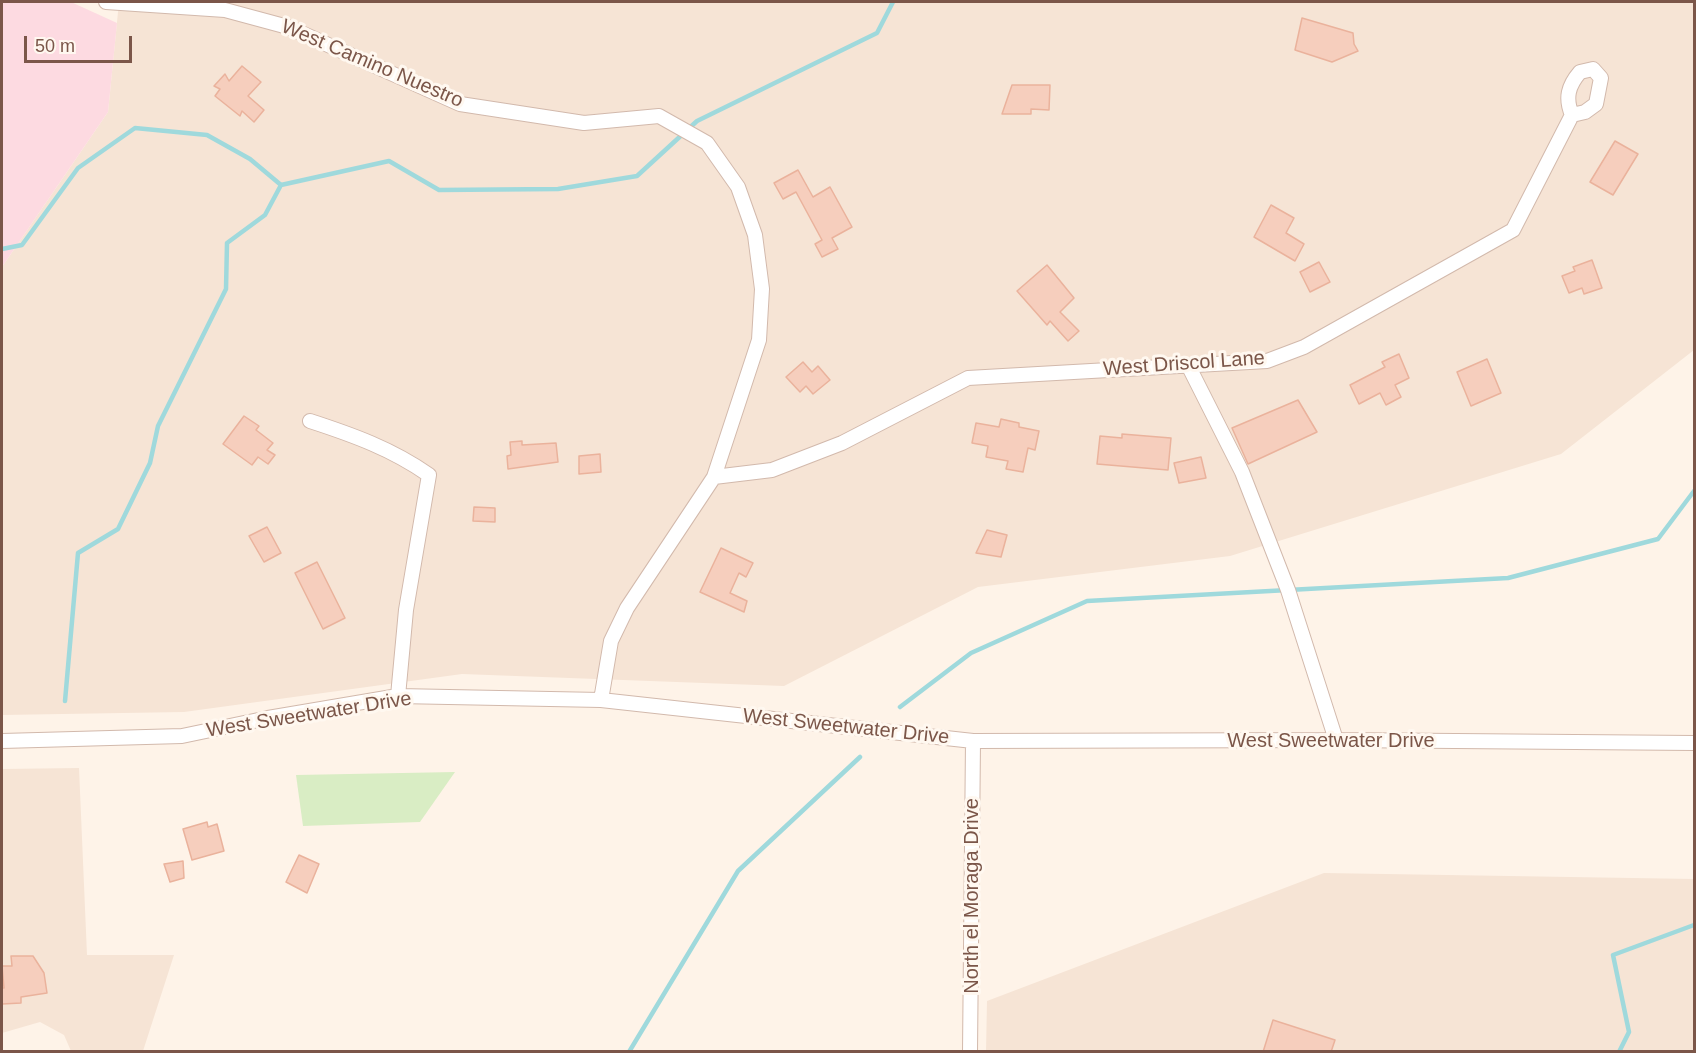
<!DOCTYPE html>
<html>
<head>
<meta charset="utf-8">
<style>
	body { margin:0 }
	#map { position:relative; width:1696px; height:1053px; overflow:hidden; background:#fef3e8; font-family:Helvetica,sans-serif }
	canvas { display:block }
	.frame { position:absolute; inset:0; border:3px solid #7b5649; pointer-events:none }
	.scale { position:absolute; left:24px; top:36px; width:108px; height:27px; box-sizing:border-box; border:3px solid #7b5649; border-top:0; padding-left:8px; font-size:18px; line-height:21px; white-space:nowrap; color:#7b5649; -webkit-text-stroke:4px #fff8f0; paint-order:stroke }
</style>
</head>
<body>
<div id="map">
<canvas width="1696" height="1053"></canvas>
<div class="frame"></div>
<div class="scale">50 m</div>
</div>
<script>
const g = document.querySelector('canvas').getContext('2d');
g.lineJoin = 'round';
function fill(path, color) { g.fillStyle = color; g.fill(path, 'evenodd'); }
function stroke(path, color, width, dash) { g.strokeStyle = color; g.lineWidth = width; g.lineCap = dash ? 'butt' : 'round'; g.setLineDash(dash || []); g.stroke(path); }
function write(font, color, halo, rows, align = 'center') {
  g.font = font + ' Helvetica,sans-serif'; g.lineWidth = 6; g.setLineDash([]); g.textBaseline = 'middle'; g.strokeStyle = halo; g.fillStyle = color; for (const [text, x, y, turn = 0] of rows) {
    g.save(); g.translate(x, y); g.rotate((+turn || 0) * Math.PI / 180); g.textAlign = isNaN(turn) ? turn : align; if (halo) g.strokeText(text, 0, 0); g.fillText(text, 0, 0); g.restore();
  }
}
const residential = new Path2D(`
	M119 2H1694V350L1561 454 1230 556 978 587 784 686 462 674 184 712 2 715V267L108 112Z
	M79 768 87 955H174L143 1051H71L64 1035 40 1022 2 1033V769Z
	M1324 873 1694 879V1051L986 1052 987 1001Z`);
const medical = new Path2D(`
	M2 2H71L117 23 108 112 2 267Z`);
const green = new Path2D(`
	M455 772 420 822 303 826 296 775Z`);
const stream = new Path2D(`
	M2 249 22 245 78 168 135 128 207 135 250 159 281 185
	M65 701 78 553 118 529 150 463 158 426 226 289 227 243 265 215 281 185 389 161 439 190 558 189 637 176 697 121 877 33 893 2
	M900 707 971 653 1087 601 1508 578 1658 539 1694 491
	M629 1052 738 871 860 757
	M1619 1052 1629 1032 1613 955 1694 925`);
const building = new Path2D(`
	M1302 18 1353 33 1354 44 1358 51 1332 62 1295 50Z
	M242 66 261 82 248 96 264 110 254 122 242 111 240 116 215 96 220 89 214 86 225 74 229 81Z
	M1012 85H1050L1049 110 1031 109V114H1002Z
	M1615 141 1638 154 1613 195 1590 182Z
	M798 170 813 197 830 187 852 227 832 238 838 249 822 257 815 244 822 240 796 192 783 199 774 183Z
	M1271 205 1294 218 1286 233 1304 244 1295 261 1254 237Z
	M1592 260 1602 288 1584 294 1582 288 1569 293 1562 276 1575 271 1573 267Z
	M1319 262 1330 282 1310 292 1300 272Z
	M1047 265 1074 298 1060 312 1079 331 1068 341 1050 321 1047 325 1017 291Z
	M1399 354 1409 378 1395 385 1401 397 1386 405 1380 393 1359 404 1350 385 1385 367 1382 362Z
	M1487 359 1501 393 1471 406 1457 372Z
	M803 362 812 372 818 366 830 380 813 394 806 386 800 392 786 377Z
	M1298 400 1317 432 1248 464 1232 428Z
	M244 416 259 426 256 430 273 443 267 450 275 455 268 464 258 457 252 465 223 444Z
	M1001 419 1019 423V427L1039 431 1035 450 1028 448 1023 472 1006 469 1008 461 986 457 988 446 972 443 976 423 999 427Z
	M1122 434 1171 438 1168 470 1097 464 1100 436 1122 438Z
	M522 441V445L556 443 558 462 508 469 507 456 511 455 510 442Z
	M600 454 601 472 579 474V456Z
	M1201 457 1206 478 1179 483 1174 463Z
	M474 507 495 508V522L473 521Z
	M267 527 281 553 264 562 249 536Z
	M987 530 1007 535 1001 557 976 553Z
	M721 548 753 563 746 577 739 573 730 593 747 601 744 612 700 592Z
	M317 562 345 618 323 629 295 573Z
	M207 822 208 827 217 824 224 851 192 860 183 829Z
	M299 855 319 864 307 893 286 882Z
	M183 861 184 878 170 882 164 864Z
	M11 956H33L44 973 47 993 21 997V1003L2 1004V988H4L2 966H12Z
	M1273 1020 1335 1040 1331 1052H1263Z`);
const minor = new Path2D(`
	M106 2 225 10 288 27 460 104 584 123 659 116 707 143 738 187 755 235 762 289 759 340 714 477 627 608 611 641 601 700
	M1593 69 1601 78 1596 104 1585 112 1572 115C1565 98 1568 86 1580 72Z
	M1188 365 1242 472 1288 590 1336 740
	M310 421C353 435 392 449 429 475L406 610 398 696
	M714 477 772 470 842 443 968 378 1267 361 1304 347 1513 230 1572 115
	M2 741 182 736 268 718 398 696 601 700 973 741 1336 740 1694 743
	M970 1052 973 741`);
const streetNames = [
	["West Camino Nuestro",372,64,23],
	["West Driscol Lane",1184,364,-4],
	["West Sweetwater Drive",309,715,-9],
	["West Sweetwater Drive",846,727,6],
	["West Sweetwater Drive",1331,741],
	["North el Moraga Drive",972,896,-90]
];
fill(residential, '#f6e4d5');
fill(medical, '#fddae1');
fill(green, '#d9edc4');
stroke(stream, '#9fd9dc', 4.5);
fill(building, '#f6cebd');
stroke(building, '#eab29c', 1.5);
stroke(minor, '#d2b9ac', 16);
stroke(minor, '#fff', 14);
write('20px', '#7b5649', '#fff8f0', streetNames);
</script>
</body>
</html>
